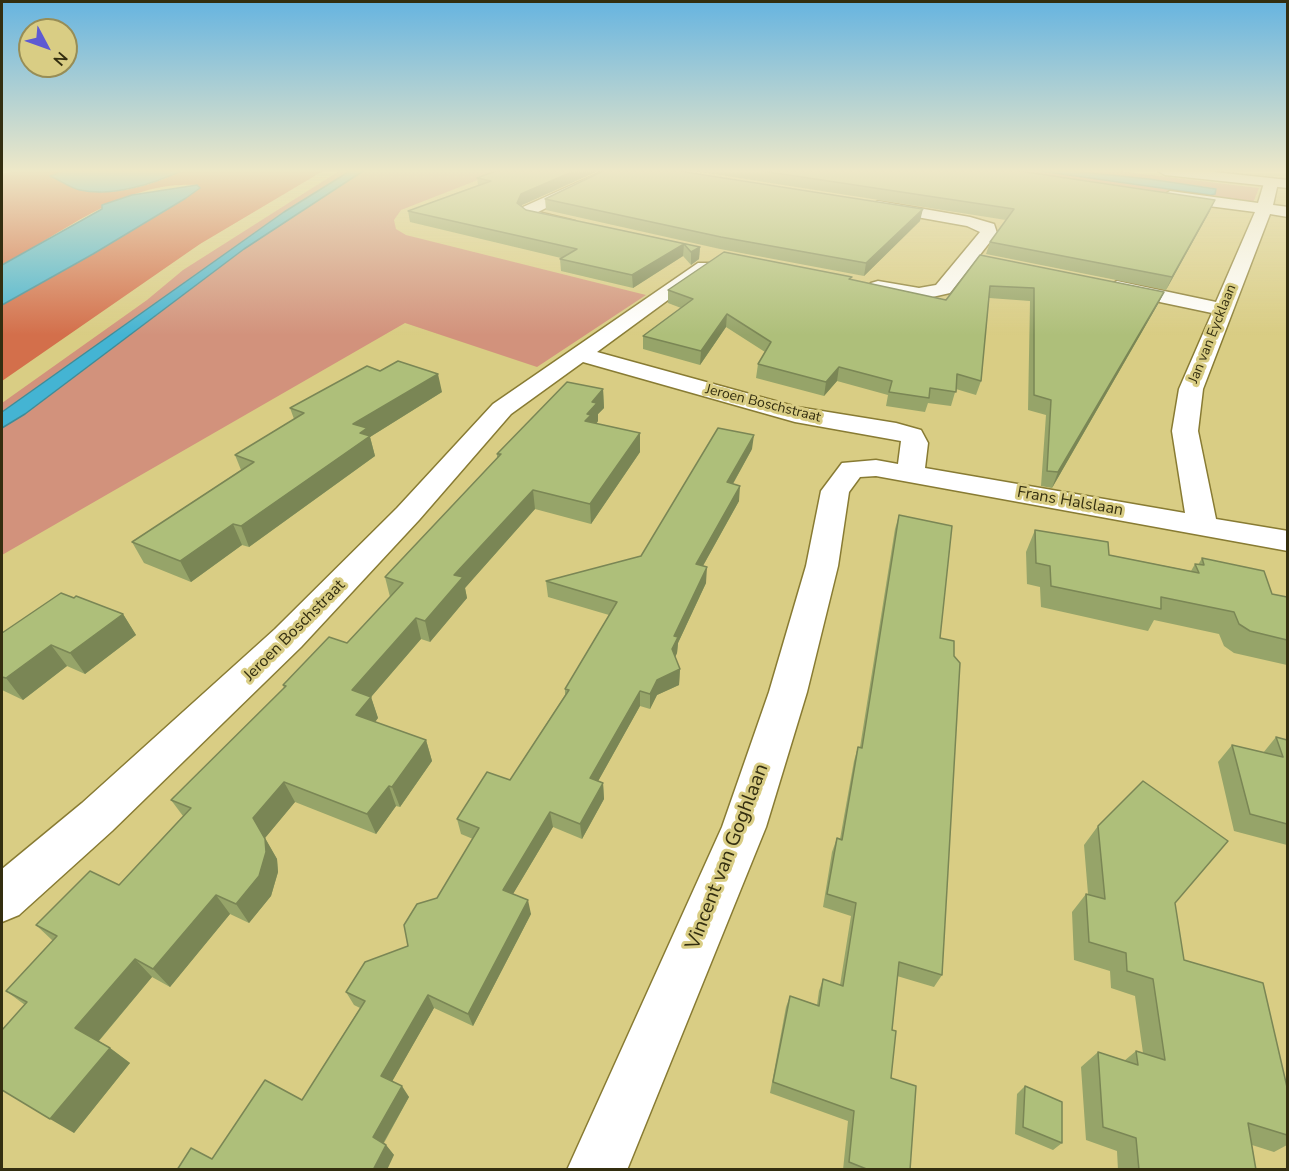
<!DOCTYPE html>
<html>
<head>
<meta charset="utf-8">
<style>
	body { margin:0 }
	#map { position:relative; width:1289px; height:1171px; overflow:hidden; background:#d9cd84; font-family:"Nunito Sans",sans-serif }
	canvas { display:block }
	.frame { position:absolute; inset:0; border:3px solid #332e10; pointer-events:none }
	.north { position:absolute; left:18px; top:18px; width:60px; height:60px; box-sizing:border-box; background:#d9cd84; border:2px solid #978d56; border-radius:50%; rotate:131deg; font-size:16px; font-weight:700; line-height:24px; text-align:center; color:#332e10 }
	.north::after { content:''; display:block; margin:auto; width:21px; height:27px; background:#5e5ad2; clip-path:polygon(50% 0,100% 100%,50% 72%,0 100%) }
</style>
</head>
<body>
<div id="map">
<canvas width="1289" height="1171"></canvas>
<div class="frame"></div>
<div class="north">N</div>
</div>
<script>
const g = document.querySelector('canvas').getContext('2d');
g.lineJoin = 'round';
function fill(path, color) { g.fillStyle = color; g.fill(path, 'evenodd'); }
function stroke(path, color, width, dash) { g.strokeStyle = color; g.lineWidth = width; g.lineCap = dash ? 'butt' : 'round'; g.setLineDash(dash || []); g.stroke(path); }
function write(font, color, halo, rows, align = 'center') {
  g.font = font + ' "Nunito Sans",sans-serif'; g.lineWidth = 6; g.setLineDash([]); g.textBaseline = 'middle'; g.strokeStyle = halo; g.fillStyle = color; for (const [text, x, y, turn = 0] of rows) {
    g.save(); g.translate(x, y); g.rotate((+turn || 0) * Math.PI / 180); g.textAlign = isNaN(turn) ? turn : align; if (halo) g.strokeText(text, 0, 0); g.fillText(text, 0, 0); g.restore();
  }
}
const green = new Path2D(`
	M339 171H350L284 212 2 412V403L147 300 183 270Z
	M363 171H501L401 210 394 220 396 229 406 235 646 295 537 367 405 323 2 555V428L25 414 244 249Z
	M1009 171H1040L1214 188 1071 171H1119L1259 188 1253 203 1232 202Z`);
const forest = new Path2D(`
	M13 171H64L51 176C60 180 71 188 81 190 112 197 154 185 181 171H323L200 244 2 381V305L93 254 200 188 197 185C124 180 62 234 2 265V174Z`);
const water = new Path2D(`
	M64 171H181C153 184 112 197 80 190 70 188 60 180 50 176Z
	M350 171H363L244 249 25 414 2 428V412L284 212Z
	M1040 171H1071L1149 179 1216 189 1215 194 1211 195Z
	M197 185 200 188 186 198 93 254 2 305V265L102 209V205L132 195Z`);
const street = new Path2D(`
	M603 171H621L538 212 575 221 577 224 575 227 569 229 522 217 520 214 523 207Z
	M1271 179 1278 183 1273 205 1288 207V217L1270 214 1203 389 1198 431 1216 519 1288 531V551L876 476 860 477 849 492 838 566 807 692 766 827 627 1170H567L722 827 769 692 806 566 821 491 842 463 876 460 898 464 901 441 795 422 583 362 511 414 419 520 301 647 112 831 19 915 2 922V869L82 803 275 629 397 508 493 404 698 263H710L713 267 597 352 797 407 896 423 921 430 928 443 925 468 1185 513 1172 431 1179 389 1212 313 1117 293 1107 287 1117 281 1216 302 1255 212 1170 201 1162 196 1170 191 1258 203 1264 183Z
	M878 201 970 217 994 224 997 233 950 293 919 300 871 291 868 287 871 283 878 281 919 288 936 285 980 232 967 226 872 209 870 206Z`);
const secondary = new Path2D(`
	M1158 171H1205L1288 180V188L1165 175Z`);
const wall = new Path2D(`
	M496 171H598L522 205 521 207 526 210 700 247 699 259 691 265 683 256 633 288 561 271 560 259 561 258 410 222 408 211 478 185 477 178Z
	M694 171H1019L1210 211 1166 290 986 254 990 242 1006 220Z
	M545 199 920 221 864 276 720 249 546 210Z
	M980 255 1164 292 1158 304 1052 488 1041 486 1046 415 1028 410 1030 301 989 298 981 381 976 395 956 389 951 406 928 403 925 412 886 406 888 395 837 381 824 396 756 378 758 364 765 352 726 327 700 365 643 349V336L681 308 668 303V290L851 280 946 300Z
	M603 389 604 408 598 414V421L596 424 640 452 591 524 535 509 465 588 467 598 430 642 421 639 371 697 378 718 375 722 426 740 432 761 400 807 396 806 376 834 295 802 265 838 277 859 278 872 271 896 249 923 230 914 170 987 152 977 99 1041 110 1048 130 1063 74 1133 25 1005 6 991 53 941 36 925 119 885 183 816 171 800 284 688 283 685 347 643 390 597 385 577 497 458V454Z
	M442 392 370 437 375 456 249 547 242 545 191 582 144 563 132 542 241 470 235 455 294 419 290 408Z
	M752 449 733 484 739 501 703 566 706 583 678 643 677 653 675 657 680 669 679 685 657 695 650 709 640 706 598 781 603 783 604 799 582 839 553 827 513 894 531 914 473 1026 434 1008 392 1081 409 1097 384 1143 386 1145 394 1155 212 1159 302 1100 360 1008 354 1005 346 992 408 946 473 839 461 834 457 819 510 780 565 695V689L609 615 548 597 546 581 641 556Z
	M899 515 940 638 942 975 934 987 897 976 892 1030 891 1078 910 1170H843L848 1121 770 1093 786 1007 790 996 817 1005 819 991 823 979 840 985 851 916 823 907 832 852 837 838 840 839 854 761 858 747H860L895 529Z
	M1035 530 1109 555 1191 571 1195 564 1198 565 1202 558 1272 594 1287 597V665L1234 653 1224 646 1219 634 1154 620 1148 631 1041 607 1040 587 1027 584 1026 552Z
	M74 598 123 614 136 635 85 674 67 666 23 700 2 690V633Z
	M1276 737 1287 740V845L1234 831 1218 762 1232 745 1263 753Z
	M1098 826 1175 903 1184 960 1287 1087V1145L1274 1152 1252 1145 1256 1170H1118L1117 1151 1086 1140 1081 1067 1098 1052 1124 1061 1136 1051 1143 1053 1135 996 1111 988 1110 971 1074 960 1072 912 1086 894H1088L1084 845Z
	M1025 1086 1062 1143 1053 1150 1015 1134 1017 1094Z`);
const shadedWall = new Path2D(`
	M574 171H598L522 205 518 215 517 203 521 194Z
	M1215 200 1210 211 1166 290 1172 277Z
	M923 209 920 221 864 276 866 263Z
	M684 244 683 256 633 288 632 275Z
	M700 247 699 259 691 265V252Z
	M1164 292 1158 304 1052 488 1058 472Z
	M727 314 726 327 700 365 701 351Z
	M839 367 837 381 824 396 826 382Z
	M438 374 442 392 370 437 375 456 249 547 241 526 353 424Z
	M603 389 604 408 598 414V421L592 429 585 421 587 414 592 402Z
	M640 433V452L591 524 590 504Z
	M754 435 752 449 726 496 727 482Z
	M740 486 739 501 695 580 696 564Z
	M533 490 535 509 465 588 467 598 430 642 425 621 454 575Z
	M233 524 242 545 191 582 180 561Z
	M707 567 706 583 678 643 677 653 672 664V649L674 636Z
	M123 614 136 635 85 674 70 653Z
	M416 618 421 639 371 697 378 718 364 736 356 715 352 690Z
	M51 645 67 666 23 700 6 678Z
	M680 669 679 685 657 695 650 709V694L657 680Z
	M640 691V706L591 794 590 778Z
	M426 740 432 761 400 807 392 787Z
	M284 782 295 802 265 838 277 859 278 872 271 896 249 923 236 904 253 818Z
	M603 783 604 799 582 839 580 824Z
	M389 786 396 806 376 834 367 814Z
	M550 812 553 827 507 904 503 890Z
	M216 895 230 914 170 987 153 969Z
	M528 900 531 914 473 1026 468 1014Z
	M135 959 152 977 96 1044 75 1028Z
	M428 995 434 1008 389 1087 381 1076Z
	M110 1048 130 1063 74 1133 50 1119Z
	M402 1086 409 1097 381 1147 373 1137Z
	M386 1145 394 1155 387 1170H373Z`);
const building = new Path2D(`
	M496 171H574L521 194 517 203 526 210 700 247 691 252 684 244 632 275 560 259 577 249 408 211 491 181 477 178Z
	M603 171H679L923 209 866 263 721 237 545 199Z
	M762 171H1019L1215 200 1172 277 990 242 1014 209Z
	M724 252 852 277 849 279 946 300 980 255 1164 292 1058 472 1047 471 1051 400 1034 395V288L990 286 981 381 957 374 956 392 930 388 929 398 889 392 892 381 839 367 826 382 758 364 771 342 727 314 701 351 643 336 693 299 668 290Z
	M398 361 438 374 353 424 367 428 360 433 370 436 241 526 233 524 180 561 132 542 254 462 235 455 304 413 290 408 367 366 380 371Z
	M567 382 603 389 592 402 597 403 587 414 591 415 585 421 640 433 590 504 533 490 454 575 463 577 425 621 416 618 352 690 371 697 356 715 426 740 392 787 389 786 367 814 284 782 253 818 265 839 266 852 259 876 236 904 216 895 153 969 135 959 75 1028 110 1048 50 1119 2 1090V1030L27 1002 6 991 57 936 36 925 90 871 119 885 191 808 171 800 286 686 283 685 329 637 347 643 403 583 385 577 501 454H497Z
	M718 428 754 435 727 482 740 486 696 564 707 567 674 636 678 637 672 649 680 669 657 680 650 694 640 691 590 778 603 783 580 824 550 812 503 890 528 900 468 1014 428 995 381 1076 402 1086 373 1137 386 1145 373 1170H177L191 1148 212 1159 265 1080 302 1100 365 1001 346 992 365 962 408 946 404 925 417 904 437 898 479 828 457 819 487 772 510 780 569 690 565 689 617 602 546 581 641 556Z
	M899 515 952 526 940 638 954 641V656L960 663 942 975 899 962 892 1030 896 1031 891 1078 916 1086 910 1170H869L849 1162 854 1111 773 1082 790 996 819 1006 823 979 843 986 856 903 827 894 837 838 842 840 858 747 862 748Z
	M1035 530 1108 542 1109 555 1199 573 1195 564 1204 565 1202 558 1264 571 1272 594 1287 597V640L1250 631 1239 624 1234 612 1161 597V609L1051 586 1050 566 1036 563Z
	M61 593 74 598 76 596 123 614 70 653 51 645 6 678 2 677V633Z
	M1276 737 1287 740V824L1250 814 1232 745 1283 757Z
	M1143 781 1228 841 1175 903 1184 960 1263 983 1287 1087V1135L1248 1123 1256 1170H1139L1136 1138 1103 1127 1098 1052 1138 1065 1136 1051 1165 1060 1153 979 1127 971 1126 953 1089 942 1086 894 1105 899 1098 826Z
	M1025 1086 1062 1102V1143L1023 1127Z`);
const farStreetnames = [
	["Jan van Eycklaan",1213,334,-68],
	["Jeroen Boschstraat",763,404,14]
];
const streetNames = [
	["Frans Halslaan",1070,502,10],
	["Jeroen Boschstraat",295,631,-45]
];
const nearStreetnames = [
	["Vincent van Goghlaan",728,857,-69]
];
fill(green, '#d2927c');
fill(forest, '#d36f4b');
fill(water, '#44b4d3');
stroke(water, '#3f8c98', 1.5);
stroke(street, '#887b33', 3);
stroke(secondary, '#887b33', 3);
fill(street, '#fff');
fill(secondary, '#fff');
fill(wall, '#96a469');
fill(shadedWall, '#7a8655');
fill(building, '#aebf7a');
stroke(building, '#7a8655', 1.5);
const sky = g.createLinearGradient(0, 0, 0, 335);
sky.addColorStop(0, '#66b4e0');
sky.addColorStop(0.51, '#eee8c8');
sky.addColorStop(1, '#eee8c800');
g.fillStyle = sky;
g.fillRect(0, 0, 1289, 335);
write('14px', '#332e10', '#d9cd84', farStreetnames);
write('16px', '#332e10', '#d9cd84', streetNames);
write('20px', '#332e10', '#d9cd84', nearStreetnames);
</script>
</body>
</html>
